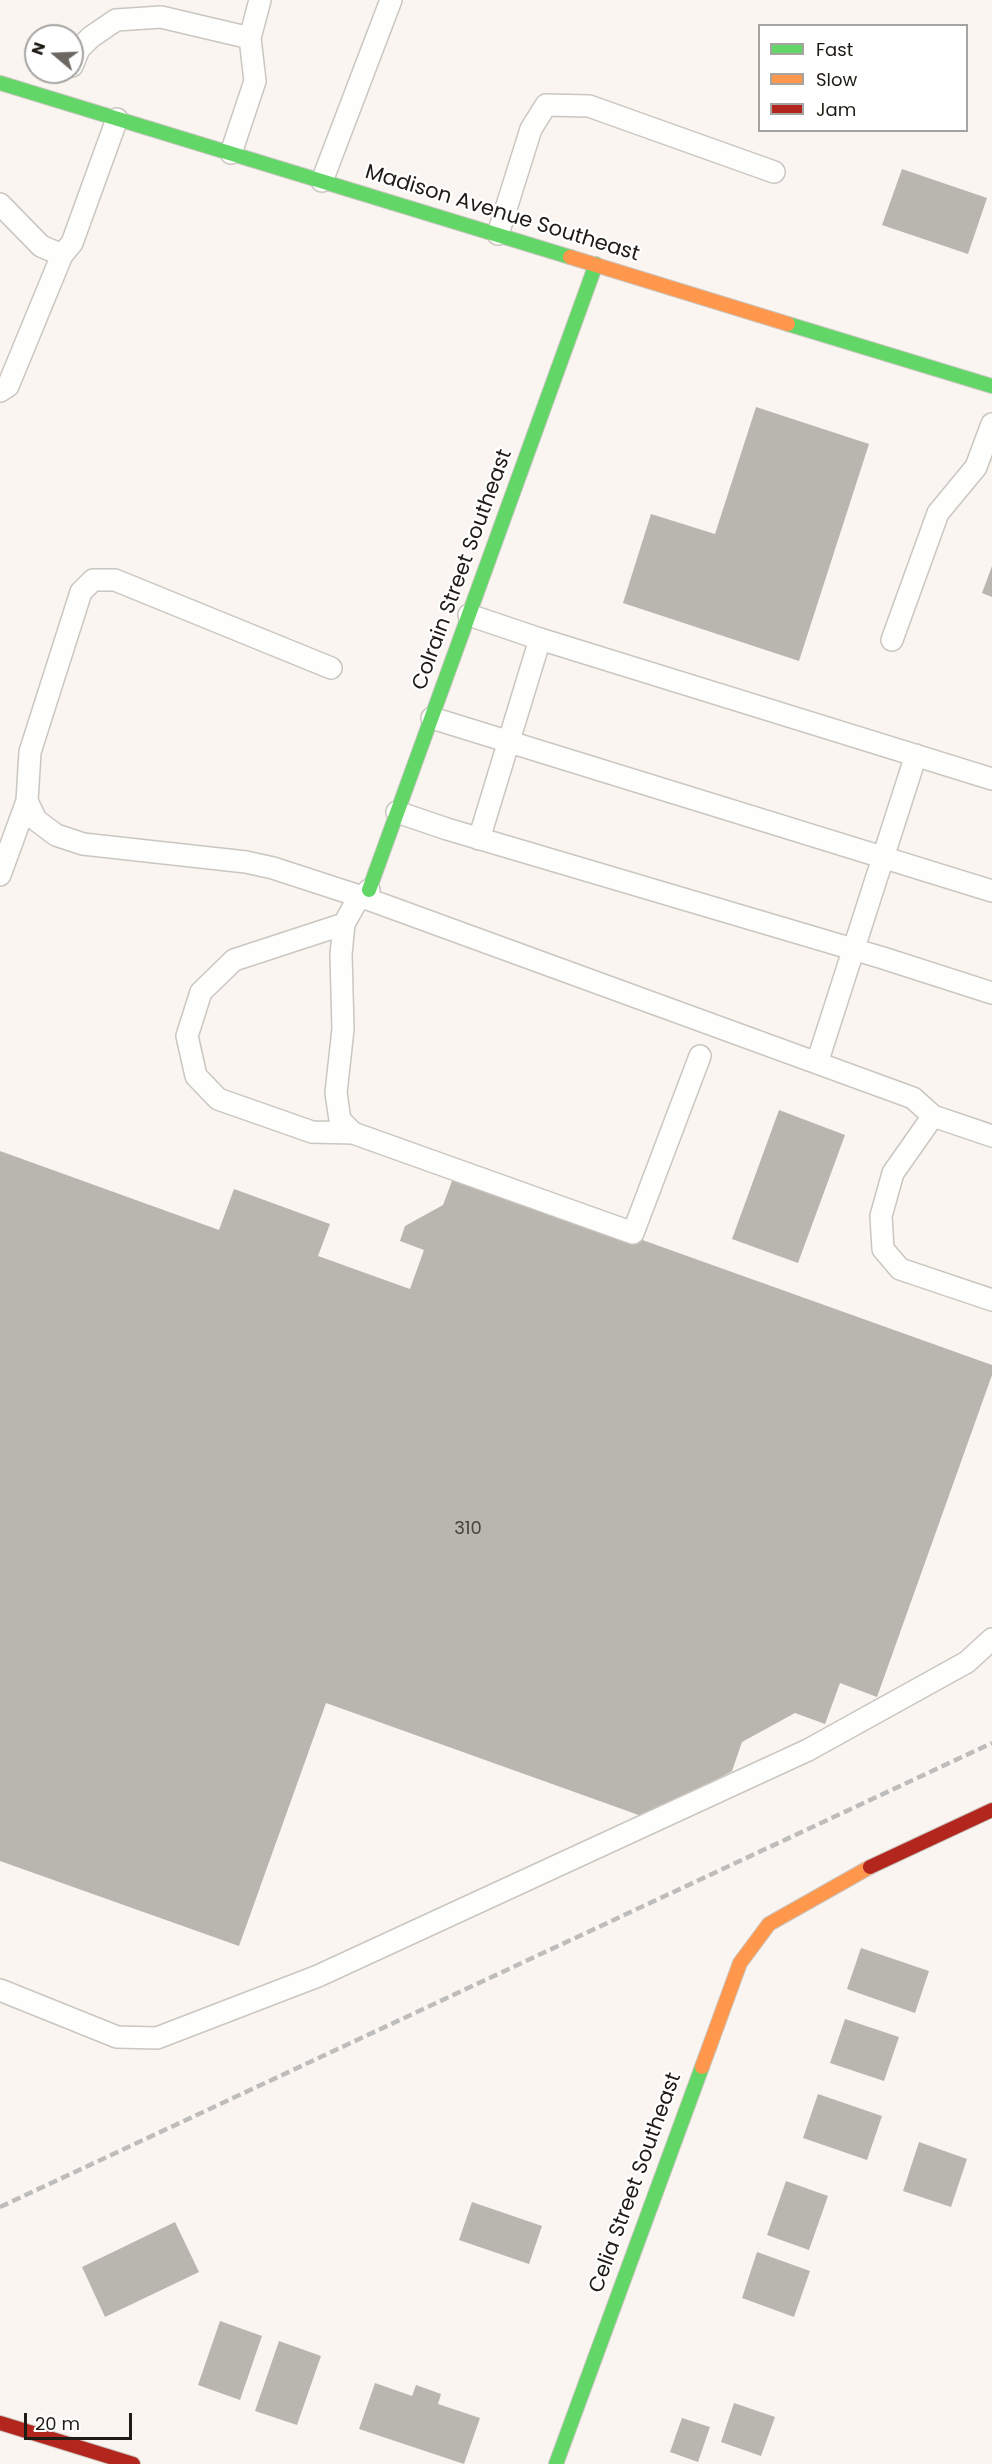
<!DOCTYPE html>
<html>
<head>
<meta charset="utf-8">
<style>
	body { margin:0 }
	#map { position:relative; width:992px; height:2464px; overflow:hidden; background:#faf5f0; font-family:Poppins,sans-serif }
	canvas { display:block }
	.legend { position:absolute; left:758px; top:24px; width:210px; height:108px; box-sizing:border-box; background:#fff; border:2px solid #a5a4a1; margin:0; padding:8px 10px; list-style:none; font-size:18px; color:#1f1b15 }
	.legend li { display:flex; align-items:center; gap:12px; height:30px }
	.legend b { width:30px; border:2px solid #a5a4a1 }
	.north { position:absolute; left:24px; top:24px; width:60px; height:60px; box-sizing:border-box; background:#fff; border:2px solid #a5a4a1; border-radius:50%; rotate:289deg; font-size:16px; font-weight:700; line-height:24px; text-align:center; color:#1f1b15 }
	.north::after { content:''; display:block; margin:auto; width:21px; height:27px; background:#6c6762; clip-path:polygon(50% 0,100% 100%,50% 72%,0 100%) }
	.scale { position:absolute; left:24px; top:2413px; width:108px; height:27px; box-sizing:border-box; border:3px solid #1f1b15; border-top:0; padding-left:8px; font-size:18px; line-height:21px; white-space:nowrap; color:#1f1b15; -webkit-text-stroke:4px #fff; paint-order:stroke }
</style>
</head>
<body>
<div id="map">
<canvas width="992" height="2464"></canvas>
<ul class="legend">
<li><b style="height:8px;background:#63d668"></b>Fast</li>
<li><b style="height:8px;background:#ff974d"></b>Slow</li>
<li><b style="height:8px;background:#b3261e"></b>Jam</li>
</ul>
<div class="north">N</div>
<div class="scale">20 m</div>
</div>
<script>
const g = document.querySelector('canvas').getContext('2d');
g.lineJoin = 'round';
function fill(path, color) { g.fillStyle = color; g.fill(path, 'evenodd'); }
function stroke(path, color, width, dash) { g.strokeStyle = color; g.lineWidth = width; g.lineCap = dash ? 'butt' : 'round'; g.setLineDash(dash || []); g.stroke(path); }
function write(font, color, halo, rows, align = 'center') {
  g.font = font + ' Poppins,sans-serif'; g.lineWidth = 4.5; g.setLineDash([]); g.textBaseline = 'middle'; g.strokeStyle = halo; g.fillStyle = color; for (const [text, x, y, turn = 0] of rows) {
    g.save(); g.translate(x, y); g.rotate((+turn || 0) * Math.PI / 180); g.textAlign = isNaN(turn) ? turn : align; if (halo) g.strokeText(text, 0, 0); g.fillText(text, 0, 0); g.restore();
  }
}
const building = new Path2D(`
	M902 169 987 198 968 254 882 225Z
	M756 407 869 444 799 661 623 603 651 514 715 534Z
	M992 566V597L982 593Z
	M779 1110 845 1135 798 1263 732 1239Z
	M0 1151 219 1230 234 1189 330 1224 318 1256 410 1289 424 1250 400 1241 405 1226 443 1205 455 1173 992 1365V1375L877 1697 840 1683 825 1724 795 1713 742 1742 732 1771 647 1818 326 1703 239 1946 0 1861Z
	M861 1948 929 1971 915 2013 847 1989Z
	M845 2019 899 2037 884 2081 830 2063Z
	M818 2094 882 2116 867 2160 803 2138Z
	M919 2142 967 2159 951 2207 903 2191Z
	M786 2181 828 2196 809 2250 767 2235Z
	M472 2202 542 2226 529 2264 459 2240Z
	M175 2222 199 2272 105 2317 82 2267Z
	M757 2252 810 2271 794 2317 742 2298Z
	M220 2321 262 2336 240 2400 198 2385Z
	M279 2341 321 2356 297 2425 255 2411Z
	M375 2383 412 2396 416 2385 441 2394 438 2404 480 2418 464 2464 359 2429Z
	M734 2403 775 2417 761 2456 721 2442Z
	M682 2418 710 2427 698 2462 670 2452Z`);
const lane = new Path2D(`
	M72 66 79 49 91 37 116 20 161 17 250 38
	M231 153 255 81 250 38 260 0
	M322 181 391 0
	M0 204 41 246 62 255 72 243 117 119
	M498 234 531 129 546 105 589 106 774 172
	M0 391 8 386 62 255
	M469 615 540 639 992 779
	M892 640 938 513 976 467 992 424
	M331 668 115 580H93L81 592 30 752 27 801 36 820 56 835 83 844 246 862 273 868 362 897 913 1098 933 1116 992 1136
	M432 718 992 891
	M397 812 447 829 883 958 992 993
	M479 839 540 639
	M0 875 27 801
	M369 890 355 904 344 924 341 954 343 1029 336 1093 340 1120 353 1133 633 1233 700 1056
	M344 924 234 960 201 992 187 1036 196 1076 218 1099 312 1132 353 1133
	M817 1063 916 755
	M933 1116 893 1173 881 1216 883 1249 900 1269 992 1300
	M0 1990 117 2037 157 2038 318 1976 808 1750 967 1662 992 1639`);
const fast = new Path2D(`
	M0 83 570 257
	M788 324 992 386
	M369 890 596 264
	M556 2464 702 2067`);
const slow = new Path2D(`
	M570 257 788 324
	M702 2067 740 1963 769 1924 870 1867`);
const jam = new Path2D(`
	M870 1867 992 1810
	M0 2423 133 2464`);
const rail = new Path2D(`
	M0 2207 992 1743`);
const numberNames = [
	["310",468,1529]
];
const streetNames = [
	["Madison Avenue Southeast",502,214,17],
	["Colrain Street Southeast",463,570,-70],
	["Celia Street Southeast",636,2183,-70]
];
fill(building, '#b9b5af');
stroke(lane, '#cac6c0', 24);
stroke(fast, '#cac6c0', 16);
stroke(slow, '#cac6c0', 16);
stroke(jam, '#cac6c0', 16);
stroke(lane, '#fefefd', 21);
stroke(fast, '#63d668', 14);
stroke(slow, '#ff974d', 14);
stroke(jam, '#b3261e', 14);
stroke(rail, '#bebdbb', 4.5, [9, 4.5]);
write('18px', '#46423c', null, numberNames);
write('21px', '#1f1b15', '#fff', streetNames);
</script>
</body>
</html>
